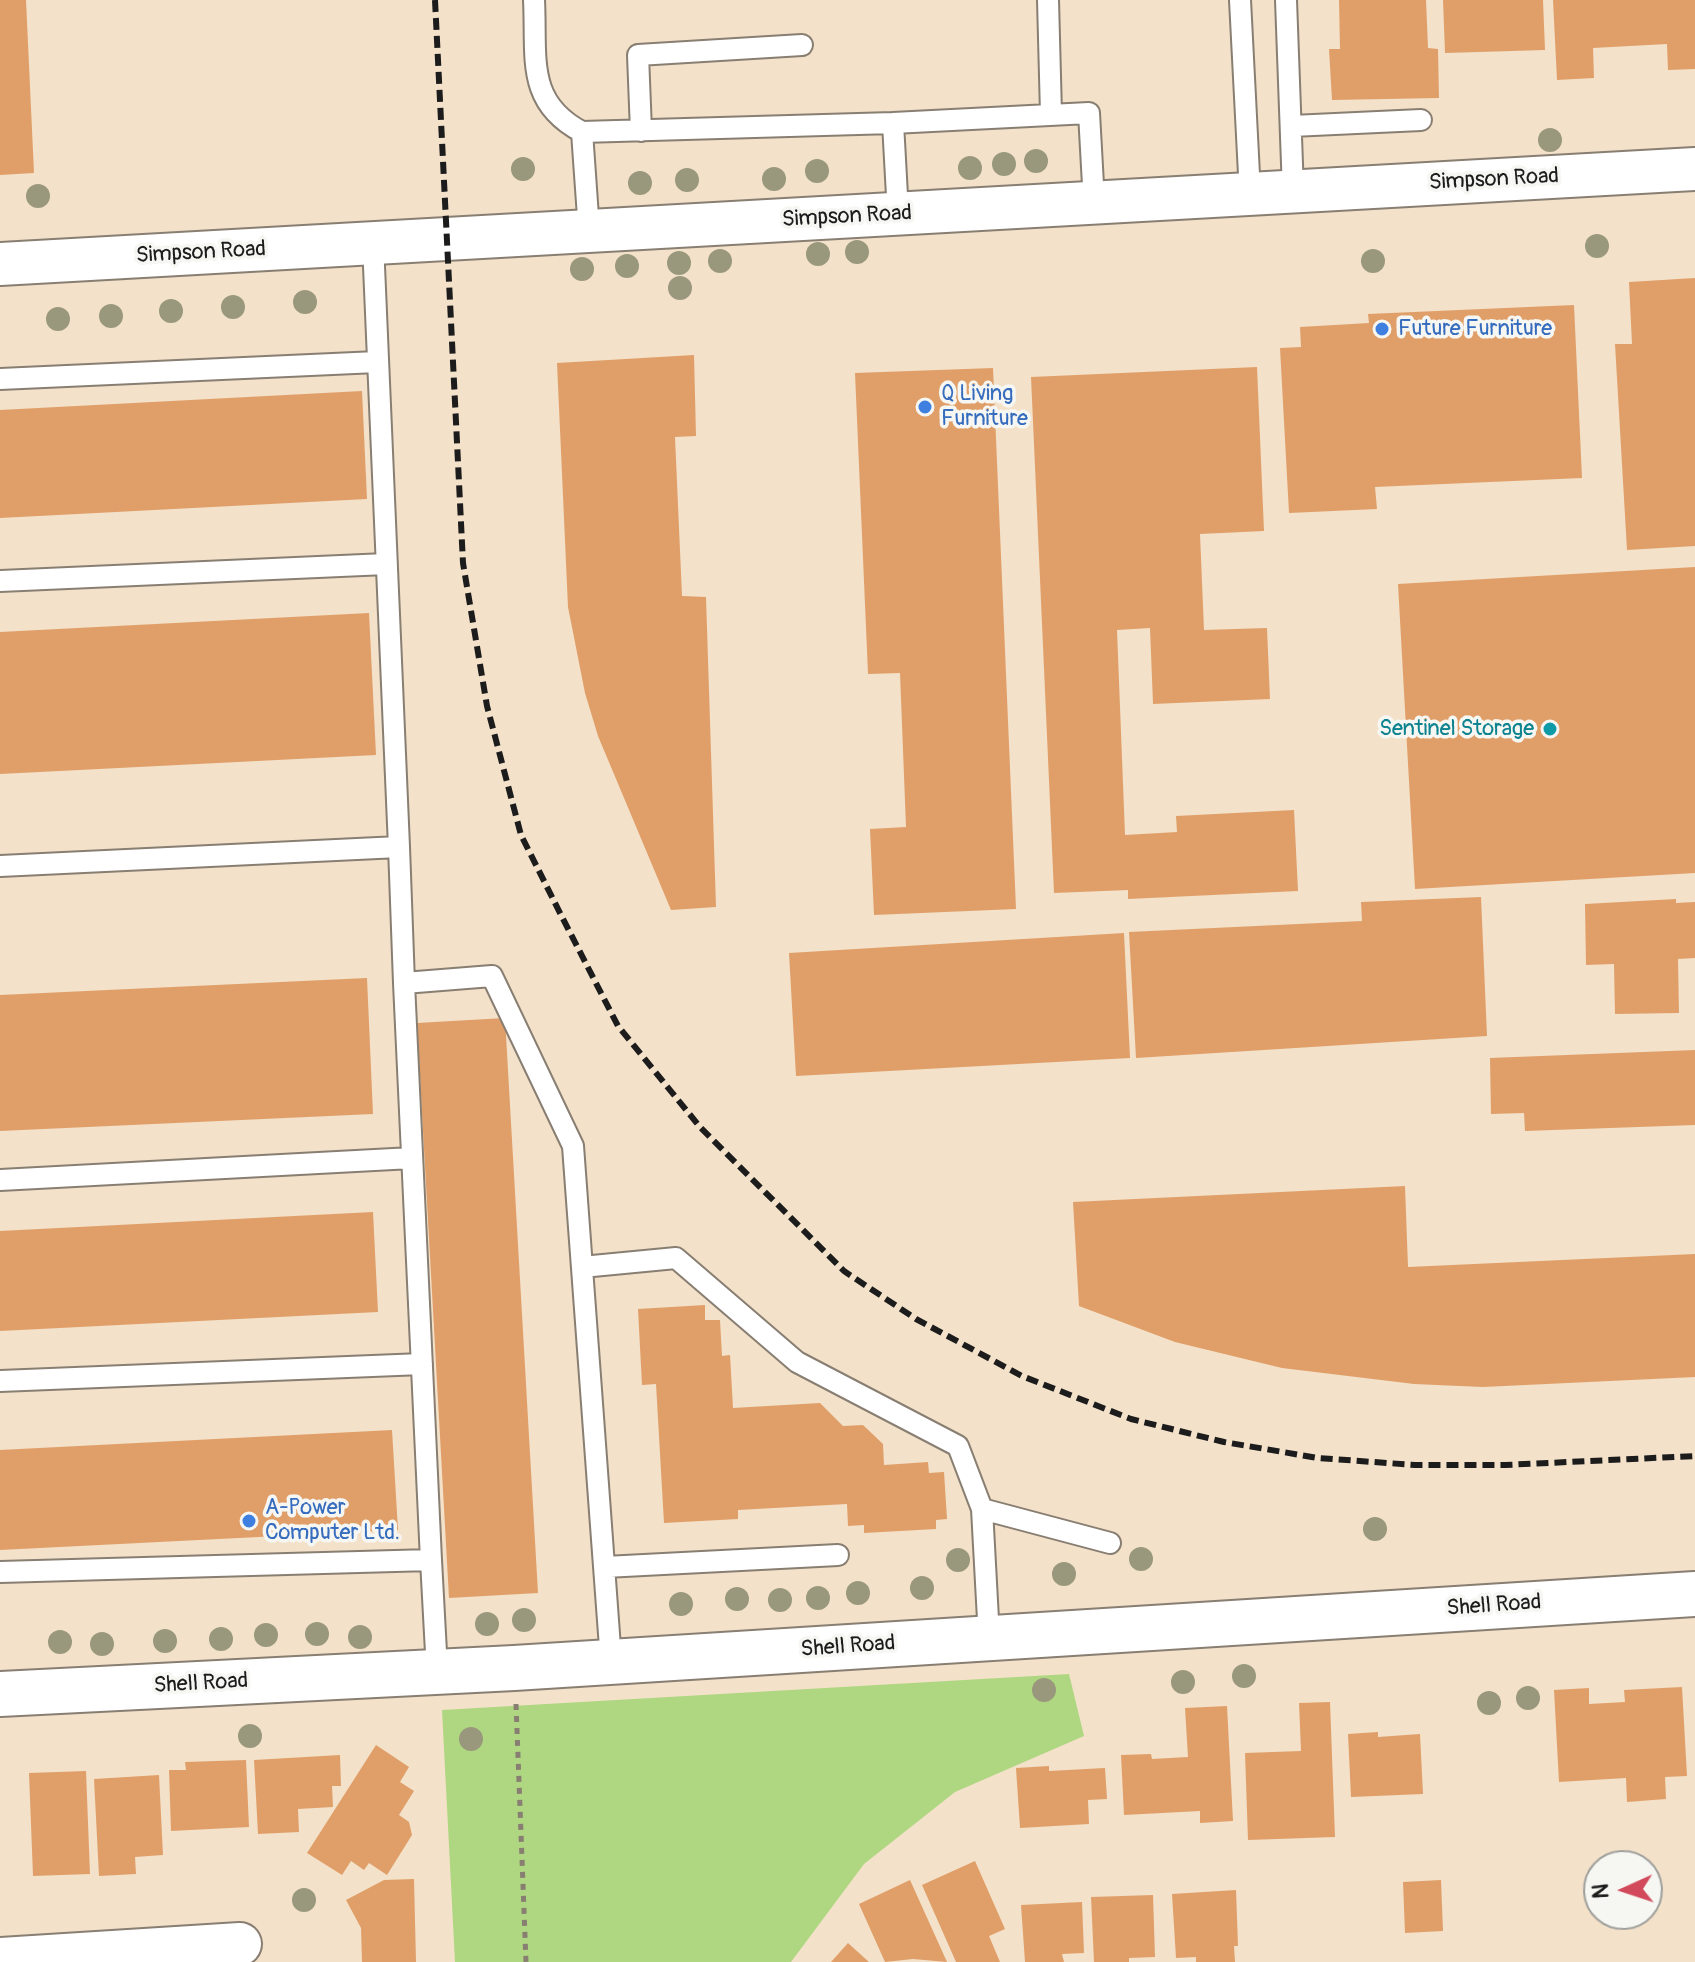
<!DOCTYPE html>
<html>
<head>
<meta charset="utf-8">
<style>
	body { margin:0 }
	#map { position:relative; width:1695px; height:1962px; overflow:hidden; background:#f3e1c9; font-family:Pangolin,sans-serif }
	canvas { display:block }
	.north { position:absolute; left:1583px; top:1850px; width:80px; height:80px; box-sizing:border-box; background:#f6f6f2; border:2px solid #9f9f9c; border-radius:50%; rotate:267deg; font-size:22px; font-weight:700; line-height:32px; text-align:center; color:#1c1c1c }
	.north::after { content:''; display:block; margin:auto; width:28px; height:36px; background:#d1495b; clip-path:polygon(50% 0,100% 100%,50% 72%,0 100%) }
</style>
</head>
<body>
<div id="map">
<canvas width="1695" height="1962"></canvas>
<div class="north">N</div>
</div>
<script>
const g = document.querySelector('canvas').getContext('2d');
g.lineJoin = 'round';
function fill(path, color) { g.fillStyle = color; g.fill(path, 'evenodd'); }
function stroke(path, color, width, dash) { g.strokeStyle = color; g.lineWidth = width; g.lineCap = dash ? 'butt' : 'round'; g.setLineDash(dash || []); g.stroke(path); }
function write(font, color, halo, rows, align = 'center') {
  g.font = font + ' Pangolin,sans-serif'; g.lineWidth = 7; g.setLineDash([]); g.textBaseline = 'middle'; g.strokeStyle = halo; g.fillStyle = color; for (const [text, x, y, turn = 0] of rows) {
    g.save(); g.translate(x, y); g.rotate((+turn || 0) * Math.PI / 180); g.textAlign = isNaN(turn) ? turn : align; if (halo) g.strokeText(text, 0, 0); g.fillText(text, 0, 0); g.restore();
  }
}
const green = new Path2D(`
	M1069 1674 1084 1736 955 1792 864 1864 791 1962H455L442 1710Z`);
const building = new Path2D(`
	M0 0H26L34 173 0 175Z
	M1339 0H1426L1428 48 1438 49 1439 98 1332 100 1329 49H1340Z
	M1443 0H1543L1545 50 1445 53Z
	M1553 0H1695V69L1668 70 1667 44 1593 48 1594 78 1557 80Z
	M1695 278V546L1627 550 1615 344H1632L1629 282Z
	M1574 305 1582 478 1375 487 1377 509 1289 513 1280 348 1301 347 1300 327 1369 323 1368 314Z
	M694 355 696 436 675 437 682 596 706 597 716 907 671 910 598 736 585 693 568 607 557 363Z
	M1257 367 1264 531 1200 534 1204 630 1267 628 1270 699 1153 704 1150 628 1117 630 1125 835 1177 832 1176 816 1294 810 1298 891 1128 899V890L1054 893 1031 377Z
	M993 368 1016 909 874 915 870 829 906 827 900 673 868 674 855 373Z
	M362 391 367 499 0 518V410Z
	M1695 567V873L1415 889 1398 584Z
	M369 613 376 755 0 774V632Z
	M1481 897 1487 1036 1136 1058 1129 932 1362 921 1361 902Z
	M1676 899V903L1695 902V958L1678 959 1679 1013 1615 1014 1614 964 1586 965 1585 904Z
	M1124 933 1130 1058 796 1076 789 953Z
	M367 978 373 1114 0 1131V995Z
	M505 1018 538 1593 449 1598 417 1023Z
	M1695 1050V1125L1525 1131 1524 1113 1491 1114 1490 1058Z
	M1405 1186 1408 1267 1695 1254V1377L1483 1387 1414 1384 1282 1368 1175 1342 1079 1306 1073 1202Z
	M373 1212 378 1312 0 1331V1231Z
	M705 1305V1320H720L722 1356 730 1355 733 1408 820 1403 843 1426 863 1425 883 1444 884 1465 928 1462 929 1473 944 1472 947 1519 936 1520V1529L864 1533V1525L848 1526 847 1504 738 1510V1519L664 1523 656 1384 642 1385 638 1309Z
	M392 1430 398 1530 0 1550V1450Z
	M1682 1687 1687 1776 1665 1777 1666 1799 1627 1802 1626 1778 1559 1782 1554 1690 1589 1688V1704L1625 1702 1624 1690Z
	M1330 1702 1335 1837 1248 1840 1245 1753 1301 1751 1299 1703Z
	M1227 1706 1233 1821 1200 1823V1811L1124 1815 1121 1755 1151 1754 1152 1759 1188 1757 1185 1708Z
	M1378 1732V1737L1420 1734 1423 1794 1351 1797 1348 1734Z
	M376 1745 409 1767 400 1782 414 1791 399 1815 409 1822 412 1835 387 1875 369 1863 364 1870 351 1861 342 1875 307 1853Z
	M340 1755 341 1786H332L333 1807 298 1809 299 1832 258 1834 254 1760Z
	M246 1760 249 1827 171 1831 169 1770H186L185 1762Z
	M1049 1766V1771L1105 1768 1107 1799 1088 1800 1089 1824 1020 1828 1016 1768Z
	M86 1771 90 1874 33 1876 29 1773Z
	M159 1775 163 1855 135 1857 136 1874 99 1876 94 1779Z
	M975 1861 1005 1929 989 1936 1000 1962H956L922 1885Z
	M414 1879 416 1962H362L361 1928 346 1900 384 1880Z
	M910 1880 947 1962 913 1959 885 1962 859 1904Z
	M1441 1880 1443 1931 1405 1933 1403 1882Z
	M1236 1890 1238 1946H1234L1235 1962H1196V1957L1176 1958 1172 1894Z
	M1153 1895 1155 1957 1129 1958V1962H1094L1091 1897Z
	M1082 1902 1084 1953 1062 1954 1064 1962H1025L1021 1905Z
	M848 1943 869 1962H831Z`);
const path = new Path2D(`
	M516 1704 526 1962`);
const service = new Path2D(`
	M534 0C537 57 525 102 582 132L589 231
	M1048 0 1051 114
	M1240 0 1250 194
	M1286 0 1293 191
	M893 123 1089 113 1094 203
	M1292 126 1421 120
	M641 131 638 55 802 45
	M582 132 893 123 898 214
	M0 379 377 362
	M0 581 386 564
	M399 847 404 983
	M0 866 399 847 373 243
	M0 1180 412 1158
	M582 1267 676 1258 797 1362 958 1446 982 1509
	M0 1381 422 1364
	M431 1560 437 1671
	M605 1567 838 1555
	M0 1572 431 1560 404 983 492 976 573 1146 611 1661
	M989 1638 982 1509 1110 1543`);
const minor = new Path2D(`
	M0 264 1695 169
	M0 1959 240 1944`);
const tertiary = new Path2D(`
	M0 1694 514 1668 1695 1594`);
const rail = new Path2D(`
	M435 0 463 563 487 706 521 835 561 915 618 1026 700 1127 844 1271 916 1319 1022 1376 1131 1419 1224 1442 1318 1458 1415 1465H1505L1695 1456`);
const trees = [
	[1550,140],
	[1036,161],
	[1004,164],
	[970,168],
	[523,169],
	[817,171],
	[774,179],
	[687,180],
	[640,183],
	[38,196],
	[1597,246],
	[857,252],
	[818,254],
	[720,261],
	[1373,261],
	[679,263],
	[627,266],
	[582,269],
	[680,288],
	[305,302],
	[233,307],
	[171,311],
	[111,316],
	[58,319],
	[1375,1529],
	[1141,1559],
	[958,1560],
	[1064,1574],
	[922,1588],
	[858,1593],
	[818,1598],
	[737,1599],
	[780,1600],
	[681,1604],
	[524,1620],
	[487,1624],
	[317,1634],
	[266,1635],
	[360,1637],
	[221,1639],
	[165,1641],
	[60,1642],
	[102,1644],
	[1244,1676],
	[1183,1682],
	[1044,1690],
	[1528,1698],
	[1489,1703],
	[250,1736],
	[471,1739],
	[304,1900]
];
const markers = [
	[1382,329,8,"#3f7fe0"],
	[925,407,8,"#3f7fe0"],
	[1550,729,8,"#0f9aa8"],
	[249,1521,8,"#3f7fe0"]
];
const streetNames = [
	["Simpson Road",1494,180,-3],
	["Simpson Road",847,217,-3],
	["Simpson Road",201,253,-3],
	["Shell Road",1494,1606,-4],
	["Shell Road",848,1647,-4],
	["Shell Road",201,1684,-3]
];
const shopNames = [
	["Future Furniture",1398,329],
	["Q Living",941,394],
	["Furniture",941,419],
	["A-Power",265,1508],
	["Computer Ltd.",265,1533]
];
const cultureNames = [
	["Sentinel Storage",1534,729]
];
fill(green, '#afd781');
fill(building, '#e09f69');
stroke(service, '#887e72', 24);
stroke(minor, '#887e72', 46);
stroke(tertiary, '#887e72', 48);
stroke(path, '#887e72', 5, [6, 6]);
stroke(service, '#fff', 20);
stroke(minor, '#fff', 42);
stroke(tertiary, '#fff', 44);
stroke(rail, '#1c1c1c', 6, [12, 6]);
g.fillStyle = '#99987d';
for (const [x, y] of trees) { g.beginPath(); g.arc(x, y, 12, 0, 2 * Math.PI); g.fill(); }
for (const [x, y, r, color] of markers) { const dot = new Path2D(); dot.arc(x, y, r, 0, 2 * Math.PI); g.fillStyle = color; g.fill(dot); stroke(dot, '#f6f6f2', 3); }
write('22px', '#1c1c1c', '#f6f6f2', streetNames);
write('22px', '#366cbe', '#f6f6f2', shopNames, 'left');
write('22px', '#0d838f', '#f6f6f2', cultureNames, 'right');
</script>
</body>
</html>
